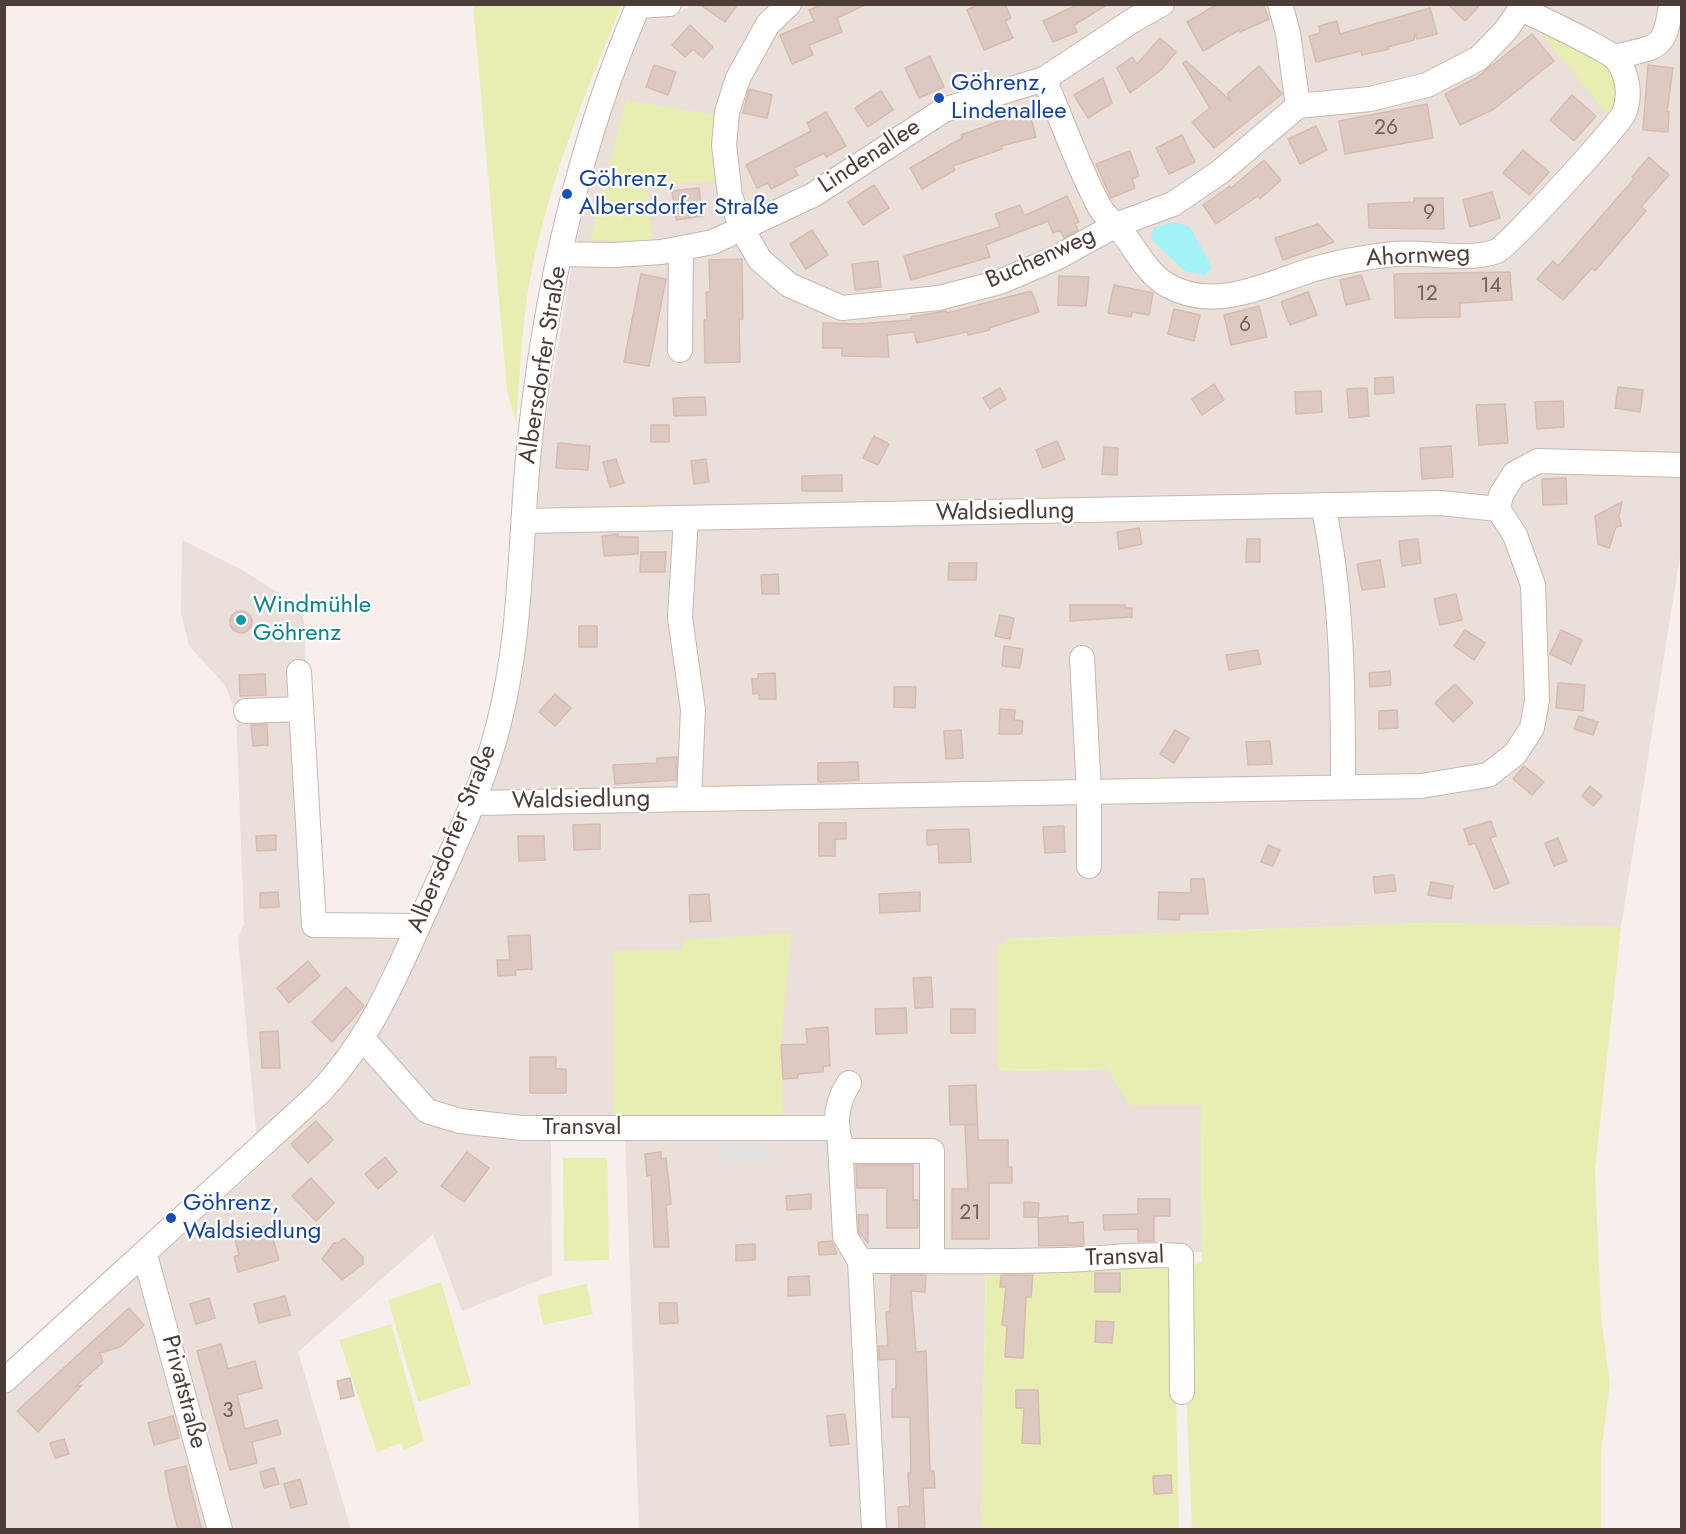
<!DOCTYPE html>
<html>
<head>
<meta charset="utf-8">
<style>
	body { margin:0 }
	#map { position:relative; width:1686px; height:1534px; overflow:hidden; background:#f7efeb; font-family:Jost,sans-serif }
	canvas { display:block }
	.frame { position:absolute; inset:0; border:6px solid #4c3d38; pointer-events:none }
</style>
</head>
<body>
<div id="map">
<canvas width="1686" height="1534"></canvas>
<div class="frame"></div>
</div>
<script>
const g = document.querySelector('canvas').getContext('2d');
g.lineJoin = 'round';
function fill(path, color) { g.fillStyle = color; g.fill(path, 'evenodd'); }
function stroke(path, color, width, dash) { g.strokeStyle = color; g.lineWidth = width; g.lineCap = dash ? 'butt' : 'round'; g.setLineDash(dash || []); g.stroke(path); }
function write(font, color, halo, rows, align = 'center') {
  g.font = font + ' Jost,sans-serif'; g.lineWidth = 4.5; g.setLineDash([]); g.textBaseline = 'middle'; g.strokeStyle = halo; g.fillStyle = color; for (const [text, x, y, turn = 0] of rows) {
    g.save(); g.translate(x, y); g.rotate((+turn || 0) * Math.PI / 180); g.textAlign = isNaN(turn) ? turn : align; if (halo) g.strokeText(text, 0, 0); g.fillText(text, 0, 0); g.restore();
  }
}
const residential = new Path2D(`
	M693 4 1681 5V550L1621 927 1424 923 1010 939 997 947V1068L1008 1071 1108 1069 1131 1105H1201L1202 1252H986L981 1529H639L625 1137 551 1136 552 1275 462 1311 433 1234 298 1352 351 1529H5L4 1396 271 1156 257 1141 238 938 244 924 236 713 225 685 189 646 181 613 182 540 242 570 301 607 304 622 317 918 415 922 480 806 573 259 592 170 614 95 648 14 680 12Z`);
const green = new Path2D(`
	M473 5H622C583 96 545 192 528 291 521 334 520 379 516 423L507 391Z
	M1534 25 1603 60 1623 87 1610 117Z
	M626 100 715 115 718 181 646 184 653 242 590 240Z
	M1424 923 1621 927 1595 1170 1601 1317 1610 1384 1601 1452V1529H1192L1181 1270 1202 1262 1201 1105H1130L1108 1069 1008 1071 997 1068V947L1010 939Z
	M791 933 781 1044 783 1122 613 1121V951L683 950V940Z
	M563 1158H607L609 1260 564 1261Z
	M1173 1263 1179 1529 977 1530 981 1528 986 1269Z
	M441 1282 471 1384 418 1402 388 1300Z
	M587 1284 593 1314 543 1325 537 1295Z
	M391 1324 424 1441 404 1450 401 1443 377 1452 339 1340Z`);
const parking = new Path2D(`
	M721 1133H771V1163L721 1164Z`);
const water = new Path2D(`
	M1175 222 1190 227 1210 263 1211 269 1205 275 1185 271 1151 239 1154 227Z`);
const building = new Path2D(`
	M699 4H738L725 22Z
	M824 4H867L837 18 842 32 809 45 813 55 792 64 780 35 814 21 809 10Z
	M980 4H1005L1011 18 1005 21 1013 38 984 50 967 10Z
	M1079 4H1108L1074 25 1077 32 1053 42 1043 21Z
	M1218 4H1263L1269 19 1240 32 1239 30 1203 51 1187 22Z
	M1448 4H1481L1465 21Z
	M1430 8 1437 34 1417 39 1415 33 1414 40 1388 47 1389 49 1362 55 1361 51 1316 62 1309 36 1320 33 1319 26 1337 21 1340 34Z
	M690 25 713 47 703 58 693 49 685 57 672 45Z
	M1532 34 1554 61 1494 109 1460 125 1445 94 1476 78Z
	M1160 38 1176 52 1161 70 1130 93 1117 68 1132 57 1137 64Z
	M930 56 944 87 919 98 905 68Z
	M1186 61 1231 101 1227 94 1259 66 1282 94 1214 148 1192 122 1210 108 1183 63Z
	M654 65 676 72 668 95 646 87Z
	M1648 65 1673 68 1667 112H1669L1668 132 1643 130Z
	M1103 78 1112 103 1088 118 1074 95Z
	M749 89 772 95 767 118 743 113Z
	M881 91 893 110 868 127 855 108Z
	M1572 95 1596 116 1574 141 1550 120Z
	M1427 104 1433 138 1345 154 1339 121Z
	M1029 111 1036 137 1001 146 1002 149 953 166 955 170 922 189 910 168 962 138 961 135 1005 119 1004 117Z
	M826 112 846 146 826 157 824 153 794 168 798 175 771 189 768 183 757 188 746 165 811 131 807 123Z
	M1316 126 1327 150 1300 164 1288 139Z
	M1182 135 1195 162 1169 174 1156 148Z
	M1523 150 1549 172 1529 195 1503 173Z
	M1130 151 1139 176 1132 179 1135 188 1111 198 1096 164Z
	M1649 157 1669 175 1641 207 1646 211 1595 271 1592 268 1563 300 1537 279 1553 261 1558 266 1634 179 1632 177Z
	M1264 160 1281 180 1260 199 1258 196 1216 224 1203 205 1230 186 1231 188Z
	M874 185 889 208 863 225 848 202Z
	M699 188 703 216 676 220 672 191Z
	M1492 192 1500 218 1470 227 1463 200Z
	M1067 196 1079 222 1075 224 1078 230 1064 238 1060 230 1053 233 1048 221 986 245 990 257 911 280 904 256 1000 227 995 214 1020 205 1024 216Z
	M1414 198H1443L1444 229 1369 228 1368 204 1414 202Z
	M1318 224 1334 242 1283 260 1275 238Z
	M812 230 828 255 806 269 790 244Z
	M742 259 743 319H739L740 362 705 363 704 320H707L706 292H710L709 260Z
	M878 261 881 287 855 290 852 264Z
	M1510 272 1512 300 1460 303V317L1395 318 1394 274Z
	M641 274 666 279 649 366 624 362Z
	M1361 275 1370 299 1346 305 1340 280Z
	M1059 276 1089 277 1086 306 1058 305Z
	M1114 285 1153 293 1149 315 1132 312 1131 317 1108 313Z
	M1027 292H1032L1039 312 989 328 990 330 968 335 967 332 917 343 914 332 887 335 889 357 842 356V348H823V323L857 324 911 320V317L946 311 947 313Z
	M1308 292 1317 315 1290 325 1281 302Z
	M1259 306 1267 337 1231 345 1224 315Z
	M1174 309 1200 315 1194 341 1168 334Z
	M1393 377 1394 393 1375 394V378Z
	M1214 384 1224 400 1202 415 1192 399Z
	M1618 387 1643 390 1640 412 1615 408Z
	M1000 388 1006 399 990 409 983 398Z
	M1367 388 1369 416 1349 418 1347 389Z
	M1321 391 1322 412 1296 414 1295 392Z
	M705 397 706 415 674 416 673 398Z
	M1563 401 1564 427 1537 429 1535 402Z
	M1505 404 1508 443 1479 445 1476 405Z
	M651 425H669V442H651Z
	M874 436 889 444 878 465 863 458Z
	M1057 441 1065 459 1043 468 1036 450Z
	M558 443 590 446 588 470 556 468Z
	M1451 446 1453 477 1422 479 1420 448Z
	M1104 447 1118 448 1117 475 1102 474Z
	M616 459 624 483 610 487 603 462Z
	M706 459 709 482 694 484 691 461Z
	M842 475V491H802V476Z
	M1566 478 1567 504 1543 505 1542 479Z
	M1622 502 1619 516 1621 526 1616 527 1609 548 1598 544 1595 516Z
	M1139 528 1142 544 1119 549 1117 532Z
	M618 534V537H638V554L604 556 602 536Z
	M1247 539H1260V562H1246Z
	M1418 539 1421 563 1402 566 1399 541Z
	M641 552H666L665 572H640Z
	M1380 560 1385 587 1362 590 1357 564Z
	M949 563H977L976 580H948Z
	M778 574 779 594H762L761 575Z
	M1456 594 1462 620 1440 625 1434 599Z
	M1070 605H1125V608H1132V617L1070 621Z
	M230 622a11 11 0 1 1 22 0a11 11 0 1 1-22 0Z
	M1000 615 1014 618 1010 639 995 636Z
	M579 626H597V647H579Z
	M1465 630 1485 643 1474 660 1454 646Z
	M1561 630 1582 640 1571 664 1550 654Z
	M1004 646 1023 649 1020 668 1002 666Z
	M1258 650 1261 664 1229 670 1226 655Z
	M1390 671 1391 685 1370 687 1369 673Z
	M775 673 776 699H759V693L753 694 752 679H758V674Z
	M265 674 266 695 240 696 239 675Z
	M1558 683 1585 685 1583 711 1556 708Z
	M1455 684 1473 703 1453 722 1435 703Z
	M894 687H916L915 708 894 707Z
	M555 694 571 708 555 726 539 712Z
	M1000 709 1015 710 1014 720 1023 721 1022 734H999Z
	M1397 710 1398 728 1379 729V711Z
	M1579 716 1598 722 1593 735 1574 729Z
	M267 724 268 745 253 746 251 725Z
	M961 730 963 758 946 759 944 731Z
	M1175 730 1189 738 1174 763 1160 754Z
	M1270 741 1272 764 1248 765 1246 742Z
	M677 757 676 780 615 784 613 765 657 763V758Z
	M858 762 859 780 818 782V763Z
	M1524 766 1544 782 1532 795 1513 779Z
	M1590 786 1602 796 1593 806 1582 796Z
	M1491 821 1496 836 1490 838 1509 883 1494 889 1475 843 1469 845 1464 829Z
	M819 823H846V839H835V856H819Z
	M600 824V849L574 850 573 825Z
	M1064 826 1065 852 1045 853 1043 827Z
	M969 829 971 862 939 863 938 844 927 845V830Z
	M276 835V850L257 851 256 836Z
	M518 836H544L545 860 519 861Z
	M1558 838 1567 861 1554 866 1545 843Z
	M1268 845 1280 850 1273 866 1261 862Z
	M1394 875 1396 891 1375 893 1373 877Z
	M1191 879H1204L1208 914H1180L1179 920 1158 919 1159 892 1191 893Z
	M1431 882 1453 886 1451 899 1428 895Z
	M278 892 279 907 260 908V893Z
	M920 892V911L880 913 879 894Z
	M709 894 711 921 690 922 689 895Z
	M530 935 532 969 515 970 516 975 498 976 497 960H510L508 936Z
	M308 961 320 976 289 1003 277 988Z
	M931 977 933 1007 915 1008 913 978Z
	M346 987 364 1006 332 1042 312 1022Z
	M906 1008 907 1033 876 1034 875 1009Z
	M951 1009H975V1033H951Z
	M828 1027 830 1066H823V1072L798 1074V1078L783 1079 781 1045 807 1044 806 1029Z
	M278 1031 280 1068H262L260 1032Z
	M530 1057H556V1069H566V1093H530Z
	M976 1085 978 1140H1008V1167H1012V1183H989V1239H952V1189H968L965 1125 975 1124 950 1125 949 1086Z
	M316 1121 333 1140 308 1163 291 1144Z
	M467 1152 489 1168 464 1202 441 1186Z
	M661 1152V1159L666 1158 669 1185 671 1204 666 1205 669 1247H654L651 1175 647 1176 645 1154Z
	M385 1157 397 1172 378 1189 365 1174Z
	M856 1165H913V1200H918V1228H887V1188H857Z
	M311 1178 334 1203 316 1221 292 1196Z
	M811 1194V1209L787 1210 786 1196Z
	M1138 1199H1170V1216H1154V1241H1138V1229L1104 1230 1103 1215 1138 1214Z
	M1024 1202 1039 1203 1038 1217H1024Z
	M858 1215H868V1243L859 1232Z
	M1068 1216V1223L1083 1222 1084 1245 1039 1246 1038 1218Z
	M269 1225 279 1260 238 1272 234 1257 239 1255 234 1235Z
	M344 1238 363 1257V1264L342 1280 322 1259 334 1243H338Z
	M832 1241 837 1254 819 1255 818 1242Z
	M755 1244V1260L736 1261V1245Z
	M1095 1273H1120V1292H1095Z
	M891 1275H926L925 1292 911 1291 916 1352 926 1351 930 1471H934L935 1488H923L925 1528 899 1530 898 1507 910 1506 908 1473H911L910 1417H892V1389H896V1359L879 1360V1346H888L886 1312H890Z
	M1001 1275H1033L1031 1297H1026L1023 1358 1005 1357 1007 1326 1002 1325 1006 1287H1000Z
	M809 1276 810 1295 788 1296V1277Z
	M285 1296 290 1315 259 1323 254 1304Z
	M209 1298 215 1318 196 1324 190 1304Z
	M659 1303H677L678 1323 660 1324Z
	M129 1308 144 1325 120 1347 100 1353 103 1362 75 1387 82 1385 38 1432 17 1411Z
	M1096 1321 1114 1322 1112 1343 1095 1342Z
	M221 1344 228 1369 255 1361 262 1388 237 1395 245 1429 277 1420 281 1434 252 1442 257 1463 230 1470 197 1351Z
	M350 1378 354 1396 341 1399 337 1381Z
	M1016 1390H1038L1040 1444 1022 1443 1024 1408H1016Z
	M845 1414 849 1444 830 1446 827 1416Z
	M173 1416 179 1438 154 1445 148 1423Z
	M64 1439 69 1454 55 1458 50 1443Z
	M186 1466 191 1489 202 1530H178L169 1494 165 1471Z
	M274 1468 279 1484 264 1488 260 1472Z
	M1171 1475 1172 1493 1154 1494 1153 1476Z
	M300 1479 307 1504 291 1508 284 1484Z`);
const minor = new Path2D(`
	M789 4 768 24 738 78 727 112 724 145 730 196 742 229 760 260 789 285 842 308 939 298 1000 282 1058 257 1116 225 1173 204 1220 172 1298 106 1370 99 1427 85 1479 58 1506 30 1524 4
	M1280 4 1288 33 1298 106
	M639 6 669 4
	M1615 57C1658 46 1665 51 1671 4
	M1044 79C1062 120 1077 164 1098 204 1104 217 1119 227 1128 240 1139 256 1150 275 1167 285 1214 312 1265 285 1311 270 1338 262 1366 257 1394 254 1425 251 1469 262 1497 251 1509 245 1618 127 1624 113 1631 96 1628 75 1617 60 1609 50 1537 17 1522 9
	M561 254 614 255 661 252 713 242 813 195 944 110 1044 79 1135 19 1162 4
	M680 350 681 248
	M1323 505C1343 598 1343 692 1343 787
	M1498 509 1501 495 1514 474 1538 461 1682 465
	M686 518 680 617 693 710 689 799
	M524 521 1440 503 1498 509
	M1082 658 1089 792V866
	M299 672 314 925 418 926
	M246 711 301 709
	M473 803 1421 786 1488 775 1515 754 1532 728 1537 700 1533 585 1515 535 1498 509
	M363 1039 427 1111 460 1121 522 1128H836
	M849 1083C837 1101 834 1121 840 1142L845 1236 860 1261 874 1530
	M840 1151H932V1261
	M145 1255 220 1530
	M860 1261C927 1261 995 1262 1062 1260 1103 1259 1139 1253 1181 1256L1182 1392
	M4 1381 317 1095C366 1045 392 985 420 922 449 857 482 792 499 723 521 637 520 547 528 458 543 304 577 147 639 4`);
const markers = [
	[939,98,6,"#1a4fb4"],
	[567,194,6,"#1a4fb4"],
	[241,620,6,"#0f9aa8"],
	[171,1218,6,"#1a4fb4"]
];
const numberNames = [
	["26",1386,129],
	["9",1429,214],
	["14",1491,287],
	["12",1427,295],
	["6",1245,326],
	["21",970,1214],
	["3",228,1412]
];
const transitNames = [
	["Göhrenz,",951,84],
	["Lindenallee",951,112],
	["Göhrenz,",579,180],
	["Albersdorfer Straße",579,208],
	["Göhrenz,",183,1204],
	["Waldsiedlung",183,1232]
];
const streetNames = [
	["Lindenallee",870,157,-33],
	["Ahornweg",1418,257,-3],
	["Buchenweg",1041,259,-24],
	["Albersdorfer Straße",544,365,-81],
	["Waldsiedlung",1005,513,-1],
	["Waldsiedlung",581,801,-1],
	["Albersdorfer Straße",453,839,-68],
	["Transval",582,1128],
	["Transval",1125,1258,-2],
	["Privatstraße",183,1392,75]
];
const cultureNames = [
	["Windmühle",253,606],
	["Göhrenz",253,634]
];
fill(residential, '#ebdfd9');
fill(green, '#e8eeb1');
fill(parking, '#e5e1e0');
fill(water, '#a3f2f8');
fill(building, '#ddc9c2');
stroke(building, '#d6bbb1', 1.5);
stroke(minor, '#c7b6af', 26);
stroke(minor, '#fff', 24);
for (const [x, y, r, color] of markers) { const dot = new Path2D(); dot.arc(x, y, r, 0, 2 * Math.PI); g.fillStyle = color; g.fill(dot); stroke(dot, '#fff', 2); }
write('21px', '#70605a', null, numberNames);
write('24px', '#164399', '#fff', transitNames, 'left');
write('24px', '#4c3d38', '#fff', streetNames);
write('24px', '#0d838f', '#fff', cultureNames, 'left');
</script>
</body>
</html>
